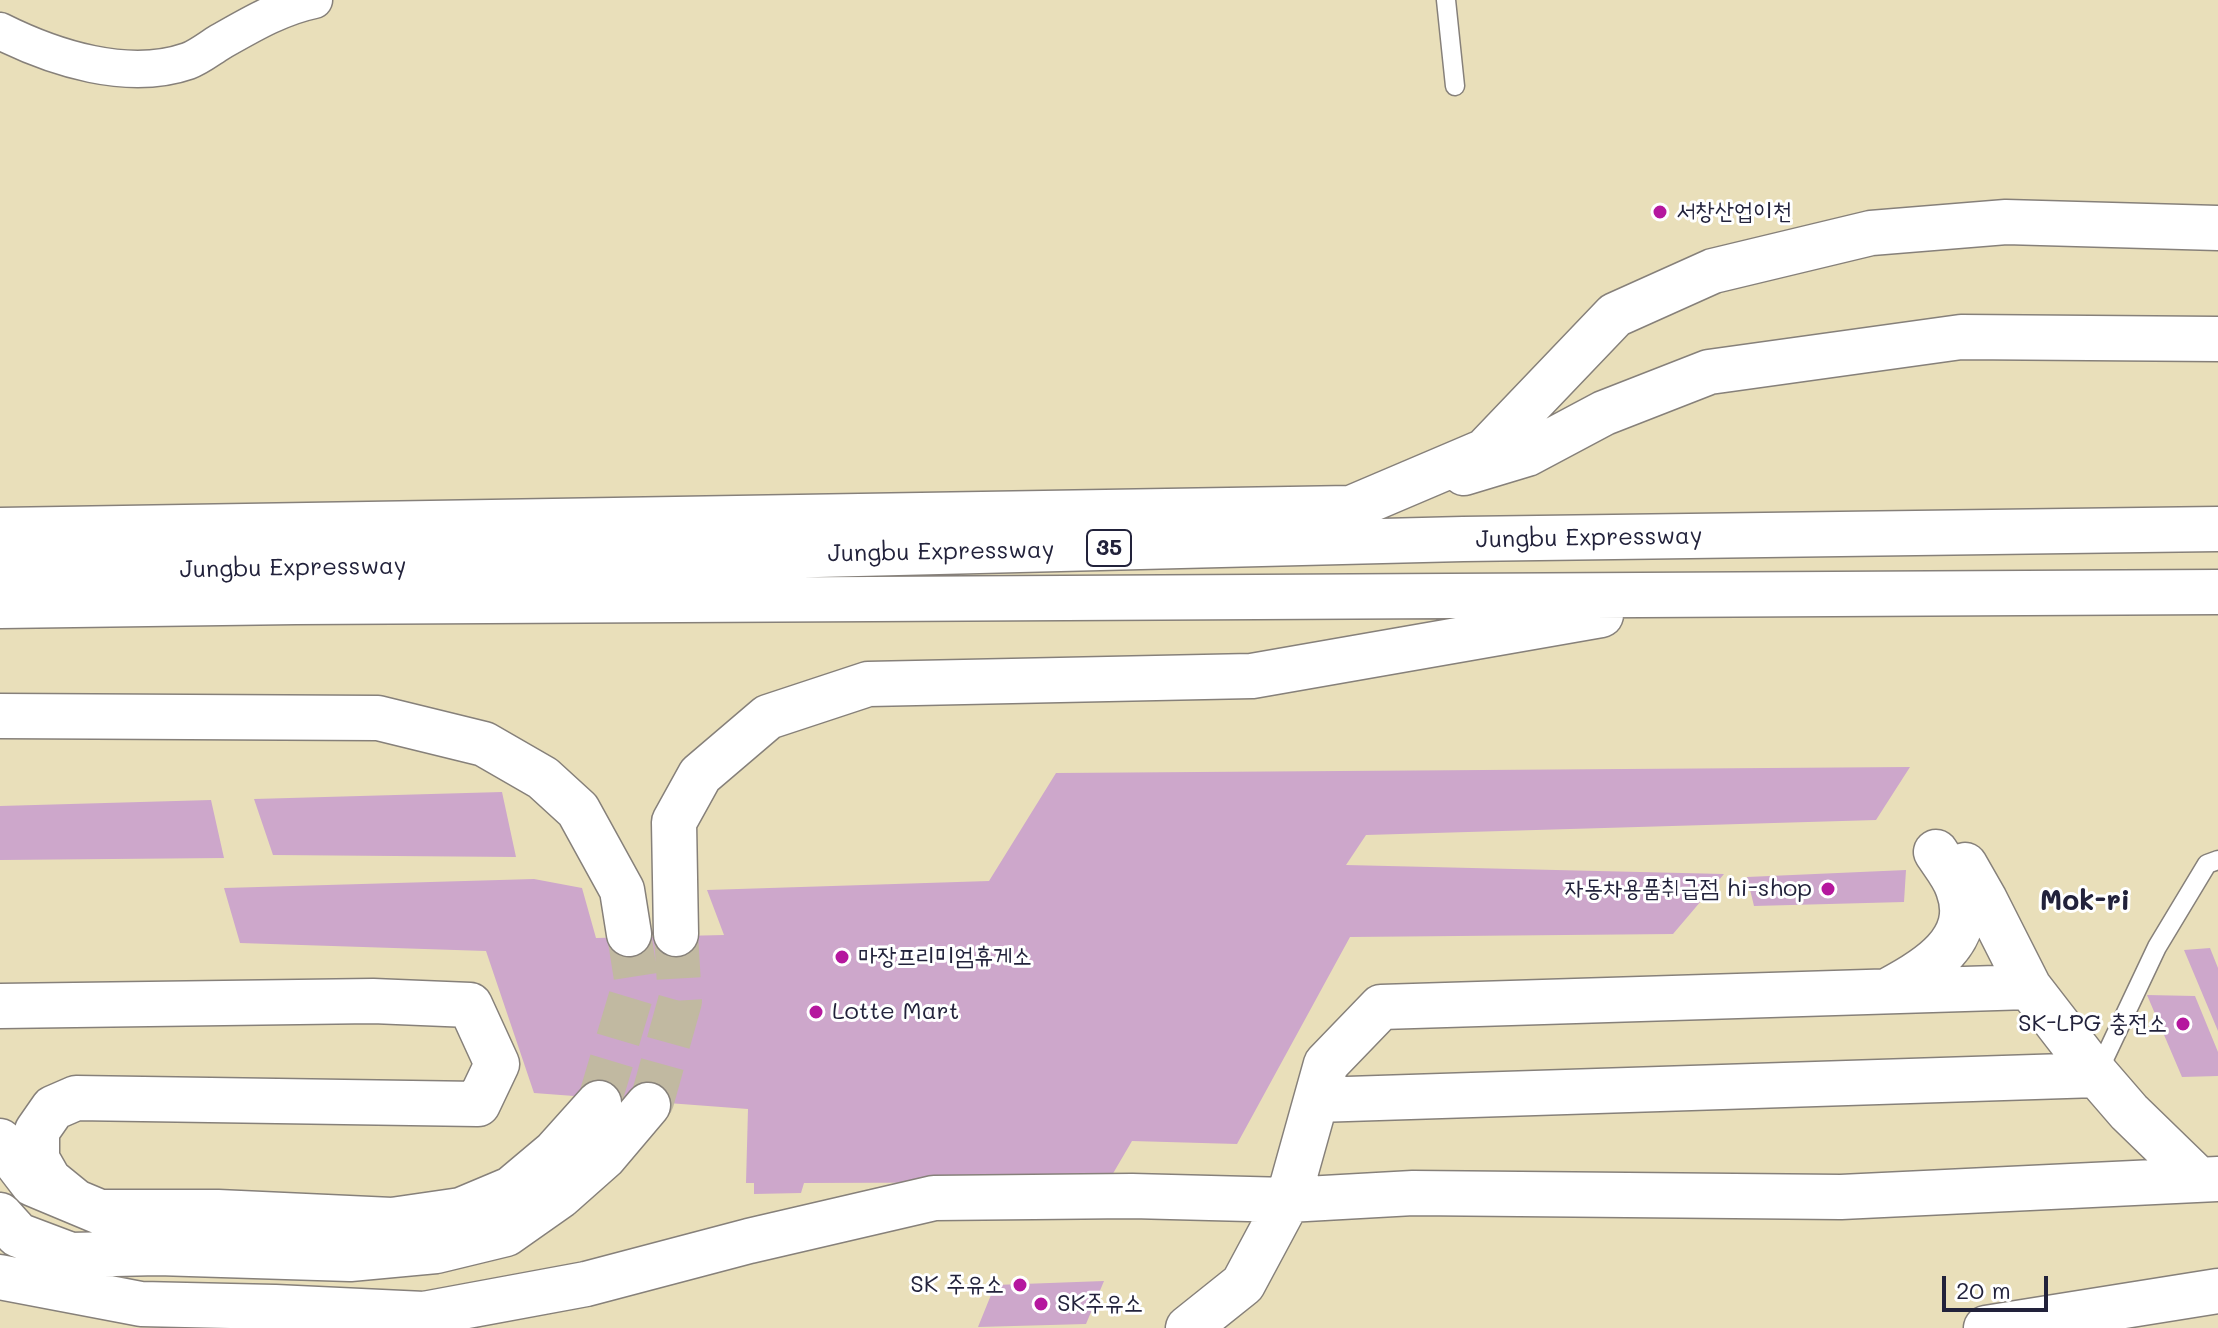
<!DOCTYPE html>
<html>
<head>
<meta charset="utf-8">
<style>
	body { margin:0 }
	#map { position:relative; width:2218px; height:1328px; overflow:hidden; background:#e9dfba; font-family:Mali,sans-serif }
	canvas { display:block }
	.scale { position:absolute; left:1942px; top:1276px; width:106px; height:36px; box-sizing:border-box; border:4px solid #22223b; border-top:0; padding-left:10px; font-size:24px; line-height:28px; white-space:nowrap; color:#22223b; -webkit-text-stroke:6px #fff; paint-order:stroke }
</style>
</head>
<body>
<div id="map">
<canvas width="2218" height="1328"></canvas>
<div class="scale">20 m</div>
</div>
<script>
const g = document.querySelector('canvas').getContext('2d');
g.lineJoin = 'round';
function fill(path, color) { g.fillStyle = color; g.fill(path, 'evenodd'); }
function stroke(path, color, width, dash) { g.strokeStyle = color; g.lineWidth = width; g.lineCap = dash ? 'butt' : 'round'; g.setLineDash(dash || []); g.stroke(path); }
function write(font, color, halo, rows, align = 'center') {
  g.font = font + ' Mali,"Poor Story",sans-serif'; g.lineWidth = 6; g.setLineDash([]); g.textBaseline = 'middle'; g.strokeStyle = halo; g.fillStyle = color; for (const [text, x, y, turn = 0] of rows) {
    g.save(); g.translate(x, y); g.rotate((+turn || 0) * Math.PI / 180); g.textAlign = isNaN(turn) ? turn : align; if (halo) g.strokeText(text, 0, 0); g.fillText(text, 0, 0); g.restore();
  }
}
const building = new Path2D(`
	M1910 767 1876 820 1366 835 1346 865 1724 874 1673 934 1350 937 1237 1144 1132 1141 1108 1182 804 1183 801 1193 754 1194V1183H746L748 1109 534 1093 486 951 240 943 224 888 534 879 582 888 596 938 724 935 707 890 989 881 1056 773Z
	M502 792 516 857 273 855 254 799Z
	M211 800 224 858 0 860V806Z
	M1906 870 1904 902 1754 906 1747 877Z
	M2210 948 2218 968V1031L2184 950Z
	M2147 995 2195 996 2218 1052V1076L2182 1077Z
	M1104 1281 1086 1324 978 1327 995 1285Z`);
const highwayTunnel = new Path2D(`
	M599 1103 636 979 629 934
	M648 1105 652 1101 680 1001 676 934`);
const lane = new Path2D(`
	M1446 0 1455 86
	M2097 1074 2157 947 2207 864 2218 860`);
const street = new Path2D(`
	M0 31C54 58 128 82 188 61 199 57 210 48 220 42 250 25 280 7 314 0`);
const highway = new Path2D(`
	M1464 473 1527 454 1604 413 1709 372 1961 337 2218 339
	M0 530 1351 508 1485 451 1615 315 1713 271 1871 233 2006 222 2218 228
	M0 569 172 571 1463 539 2218 529
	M0 606 296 602 2218 592
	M0 716 378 718 484 744 543 778 578 810 622 890 629 934
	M1965 865 1985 900 2029 987
	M676 934 674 822 700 775 768 717 868 684 1252 676 1601 615
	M1889 990C1927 970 1977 940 1958 889 1954 876 1943 863 1936 852
	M0 1006 373 1001 470 1005 497 1064 478 1104 76 1098 53 1108 37 1131V1159L49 1180 76 1202
	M1316 1100 2097 1075
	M0 1141 33 1184 100 1212H218L392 1220 461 1210 511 1189 555 1152 599 1103
	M0 1215 18 1235 71 1255 158 1253 350 1259 436 1251 506 1234 560 1196 604 1157 648 1105
	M0 1277 141 1304 275 1307 424 1314 586 1284 749 1241 934 1198 1132 1196 1288 1200 1413 1193 1841 1197 2218 1179
	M1188 1328 1243 1284 1288 1200 1326 1064 1381 1007 2029 987 2097 1075 2129 1112 2199 1180
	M1986 1328 2218 1291`);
const markers = [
	[1660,212,8,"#b5179e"],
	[1828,889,8,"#b5179e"],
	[842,957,8,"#b5179e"],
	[816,1012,8,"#b5179e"],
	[2183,1024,8,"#b5179e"],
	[1020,1285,8,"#b5179e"],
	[1041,1304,8,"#b5179e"]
];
const shields = [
	[1109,548,44]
];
const shieldNames = [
	["35",1109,548]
];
const poiNames = [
	["서창산업이천",1676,212],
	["자동차용품취급점 hi-shop",1812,889,"right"],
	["마장프리미엄휴게소",858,957],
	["Lotte Mart",832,1012],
	["SK-LPG 충전소",2167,1024,"right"],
	["SK 주유소",1004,1285,"right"],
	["SK주유소",1057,1304]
];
const streetNames = [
	["Jungbu Expressway",1589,538,-1],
	["Jungbu Expressway",941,552,-1],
	["Jungbu Expressway",293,568,-1]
];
const quarterNames = [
	["Mok-ri",2085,901]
];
fill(building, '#cda7cb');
stroke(highwayTunnel, '#c1b9a1', 44, [44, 22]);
stroke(lane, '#86807a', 21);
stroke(street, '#86807a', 39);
stroke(highway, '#86807a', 47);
stroke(lane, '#fff', 18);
stroke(street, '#fff', 36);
stroke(highway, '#fff', 44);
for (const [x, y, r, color] of markers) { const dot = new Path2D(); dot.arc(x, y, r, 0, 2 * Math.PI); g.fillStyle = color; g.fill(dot); stroke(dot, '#fff', 3); }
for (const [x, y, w] of shields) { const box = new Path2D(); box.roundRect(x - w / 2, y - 18, w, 36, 6); g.fillStyle = '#fff'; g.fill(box); stroke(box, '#22223b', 2); }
write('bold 22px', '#22223b', null, shieldNames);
write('24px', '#22223b', '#fff', poiNames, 'left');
write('24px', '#22223b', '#fff', streetNames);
write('bold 28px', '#22223b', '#fff', quarterNames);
</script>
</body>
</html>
